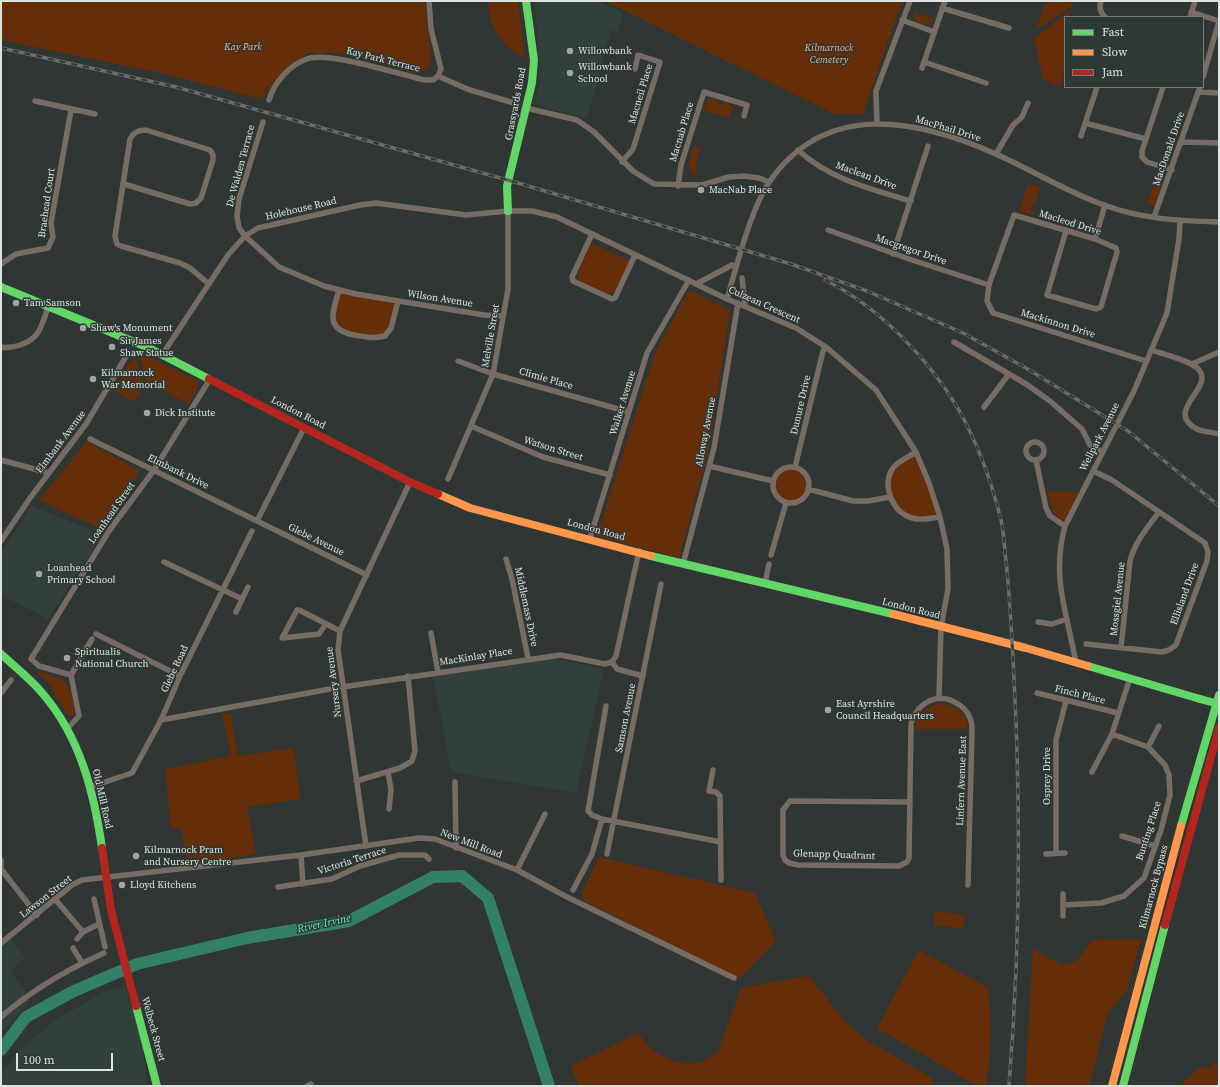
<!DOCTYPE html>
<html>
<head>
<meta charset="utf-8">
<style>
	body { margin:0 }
	#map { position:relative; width:1220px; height:1087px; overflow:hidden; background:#303633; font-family:"Source Serif 4",serif }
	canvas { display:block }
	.frame { position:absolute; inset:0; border:2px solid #dce3e0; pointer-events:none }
	.legend { position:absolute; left:1064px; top:16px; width:140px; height:72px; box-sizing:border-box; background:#2e3834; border:1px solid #747c79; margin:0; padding:5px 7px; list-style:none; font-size:12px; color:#dce3e0 }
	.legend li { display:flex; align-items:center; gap:8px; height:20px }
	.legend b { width:20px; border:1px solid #747c79 }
	.scale { position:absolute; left:16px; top:1053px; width:97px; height:18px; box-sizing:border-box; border:2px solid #dce3e0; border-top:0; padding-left:5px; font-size:12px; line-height:14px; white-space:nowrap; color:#dce3e0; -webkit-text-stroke:3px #2e3834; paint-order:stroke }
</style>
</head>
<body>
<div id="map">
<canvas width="1220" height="1087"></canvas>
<div class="frame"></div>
<ul class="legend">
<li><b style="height:5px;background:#63d668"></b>Fast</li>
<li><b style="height:5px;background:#ff974d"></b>Slow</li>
<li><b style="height:5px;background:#b3261e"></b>Jam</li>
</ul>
<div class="scale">100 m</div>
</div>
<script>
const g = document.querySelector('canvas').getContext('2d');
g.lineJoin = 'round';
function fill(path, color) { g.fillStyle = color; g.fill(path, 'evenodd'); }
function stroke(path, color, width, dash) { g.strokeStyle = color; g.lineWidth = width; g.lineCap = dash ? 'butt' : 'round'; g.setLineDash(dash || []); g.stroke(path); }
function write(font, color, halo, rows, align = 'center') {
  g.font = font + ' "Source Serif 4",serif'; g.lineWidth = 3; g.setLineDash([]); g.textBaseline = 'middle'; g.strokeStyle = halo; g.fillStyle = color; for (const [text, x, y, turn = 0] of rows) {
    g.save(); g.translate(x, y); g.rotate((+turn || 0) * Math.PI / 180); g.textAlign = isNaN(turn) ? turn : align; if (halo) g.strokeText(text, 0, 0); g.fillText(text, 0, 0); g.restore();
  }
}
const built = new Path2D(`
	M534 1H597L623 13 618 32 611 30 587 119 535 104 539 86 540 60Z
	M32 506 102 535 48 619 1 595V553Z
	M552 659 604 669 576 793 451 772 433 675Z
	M10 938 26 958 10 971 31 1000 1 1033V946Z
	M125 986 142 1040 147 1086H1V1074L24 1046 57 1019 102 993Z`);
const green = new Path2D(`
	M1 1H424L431 52 429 69 415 73 342 53 310 52 286 68 260 99 165 74 1 40Z
	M488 1H518L525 57C502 50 488 24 488 1Z
	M605 1H902L863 114H834Z
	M1046 1H1074L1072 6 1036 30Z
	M1071 10 1069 17H1065V68L1060 87 1043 79 1034 38Z
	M914 12 935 20 931 24H921L914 19Z
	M710 99H716L715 103 723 106 725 101 732 107 730 118 703 110Z
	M694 146 700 148 696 162 697 179 688 166Z
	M1155 181 1162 184 1154 206 1147 204Z
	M1028 184 1040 187 1034 205 1032 204 1030 211 1034 212 1033 215 1019 211Z
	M591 243 630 261 616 291 608 294 578 280V272Z
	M339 290 398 301 385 336 346 333 333 322Z
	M689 290 730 310 709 448 679 558 597 536 655 353Z
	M145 355 198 381V387L189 404 146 382 140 356Z
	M136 358 143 386 135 400 132 401 113 390 132 359Z
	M87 441 139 471 104 530 39 500Z
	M916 452 940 517C928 519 918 521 906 516 892 509 884 482 893 469 898 462 909 457 916 452Z
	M775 485a16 16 0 1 1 32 0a16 16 0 1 1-32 0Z
	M1047 491 1079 492 1066 519H1060L1054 513Z
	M38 671C71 682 66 679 75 711L72 716 68 715 54 694 51 685 37 672Z
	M943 703C955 706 968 715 968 729H915C917 713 927 705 943 703Z
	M231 713 238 756 293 748 301 799 247 807 256 854 188 864 181 829H171L165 769 231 756 222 714Z
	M599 857 755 893 776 941 739 979 585 901 581 894Z
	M935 911 965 915 963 929 934 925Z
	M1141 939 1127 991 1108 1013 1089 1086H1025L1033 947 1041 954 1063 965 1076 961 1093 940Z
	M919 950 987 987C993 1022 991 1052 986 1086H977L877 1028Z
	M801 977H810L842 1018 865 1039 932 1078V1086H579L571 1066 638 1033C643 1039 647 1046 653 1050 674 1064 698 1071 718 1051L741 988Z
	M1214 1061 1219 1064V1086H1179L1201 1066 1211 1069Z`);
const river = new Path2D(`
	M1 1050 26 1017 74 991 137 964 247 938 349 921 433 877 462 876 488 898 549 1086`);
const street = new Path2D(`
	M429 1 431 29 441 69 438 76
	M1101 1C1099 8 1100 12 1105 17
	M942 8 1009 28
	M1191 12 1219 21 1203 77
	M1190 17 1195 1
	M902 20 934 32
	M924 62 986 83
	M922 68 945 1
	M438 76 467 89 517 104
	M1163 87 1142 151V157L1147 162 1172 170
	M1198 92 1219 93
	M269 100C274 83 289 65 307 59 328 51 399 74 424 80H433L438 76
	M35 101 95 114
	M526 108 577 120 594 132 633 171 654 184 702 185 729 177 744 176 759 178 769 182
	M263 122 239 199 237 216 239 228 245 236 279 267 324 286 356 294 484 315 503 316
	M877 123 876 91 910 1
	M1085 123 1146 139
	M1081 136 1097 87
	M1182 142 1219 143
	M798 150C829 179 871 189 911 201
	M996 154 1013 125 1022 117 1028 103
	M622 162 633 149 660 62 638 55 635 69
	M124 184 190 204 196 203 201 198 213 160V155L210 150 146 130C139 130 133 132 130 139L115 236 117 244 121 246 180 263 190 268 209 284
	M678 186 681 165 704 92 747 105 744 116
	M1154 217 1200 87
	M828 230 912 260 989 285
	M1066 231 1047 295 1096 309 1101 307 1117 252 1116 248 1095 239 1014 215 989 285 987 301 993 313 1146 361
	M592 234 572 277 573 281 612 299 615 298 635 255
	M1095 239 1105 205
	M893 254 928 146
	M1 264 16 254 48 248 53 237 51 223 71 110
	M742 278 745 306
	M696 284 732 265
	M339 290C333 312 324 329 354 335 366 337 374 339 385 336L391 328 398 301
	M727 299C737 265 751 208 770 181 827 99 920 120 998 155 1034 171 1067 192 1104 205 1141 219 1180 221 1219 222
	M954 342 1026 384 1050 401 1082 429 1090 445 1102 452
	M1 347C12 349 29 344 37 334 42 327 45 316 48 307
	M1151 350C1163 354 1192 361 1199 370 1214 388 1165 410 1195 428 1201 432 1212 432 1219 434
	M162 355 228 255 245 236 258 228 360 205 376 203 466 215 508 211H532L557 217 727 299 796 328 826 347 876 390 916 452 929 483 940 517 947 549 948 589 941 627 939 697
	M458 361 493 374 629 412
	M1192 364 1219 352
	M984 407 1009 374
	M471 426 543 457 610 475
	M90 439 367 575
	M1026 451a9 9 0 1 1 18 0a9 9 0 1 1-18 0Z
	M916 452C909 457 898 461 893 468 881 486 893 513 912 518 922 521 931 518 940 517
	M1 460 49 473
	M1036 460 1046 508 1050 516 1065 526
	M709 466 773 481
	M773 485a18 18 0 1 1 36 0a18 18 0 1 1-36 0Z
	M795 467 823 351 826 347
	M448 479 493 374 508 289V211
	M808 489 853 501H868L890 497
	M257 521 304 428
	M590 538 647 353 689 280
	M1 541 30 498 86 424 128 353
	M771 555 786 503
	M506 559 512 579 528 658
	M164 562 242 599
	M683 564 714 448 738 303
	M765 583 769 564
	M236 612 248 587
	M1038 622 1052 624 1067 619
	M326 624 319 634 282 638 297 610H299L340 631
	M431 633 438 672
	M96 634 180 676
	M1086 644 1162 652 1169 650 1176 645 1207 561 1208 552 1205 543 1112 480 1093 471
	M1121 648 1130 561C1135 542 1147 528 1159 512
	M612 662 616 656 639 551
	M612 662 617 669 643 676
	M1076 663C1067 613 1051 577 1065 526L1134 391 1167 313 1179 239 1180 221
	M71 675 92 639
	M342 687 561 655 605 664 612 662
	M1 693 11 680
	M1037 693 1118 713
	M606 706 588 811 592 815 602 819 721 842
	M161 720 330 689
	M68 728 79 716 71 675 39 666 31 659 109 531 154 470 210 379
	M1148 747 1159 726
	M713 770 709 791 716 792 720 796 721 880
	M388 772 391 790 389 809
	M1092 772 1112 734 1130 678
	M356 781 400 768 412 761 415 751 408 676
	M455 782 456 848
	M90 787 132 773 161 720 180 676 252 531
	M910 802 790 801 783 810V855L785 860 789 863 798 865 899 866 907 862 909 858 911 723C918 702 938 691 958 704 963 707 968 713 970 718 972 722 972 727 972 731L968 885
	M1122 836 1155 846
	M366 846 338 650 340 631 410 482
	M1056 853V740L1066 701
	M607 854 661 584
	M1046 854 1065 853
	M301 855 303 884
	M1 866V860
	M1 869 37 915
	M517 870 545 814
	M278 887 332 879 360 866 399 855H425L429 859
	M573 890 592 854 602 819
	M1063 894V916
	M55 899 83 932 99 924
	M94 899 105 947
	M1063 905 1101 903 1124 896 1144 878 1161 830 1170 795 1169 775 1165 765 1148 747 1112 734
	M77 939 83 932
	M1 943 72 885 82 880 301 855 419 838 435 839 517 870 567 897 734 978
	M73 948 82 963
	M1 1017C32 990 66 970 104 953
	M307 1086 311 1084`);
const fast = new Path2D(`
	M508 211 507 186 532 83 534 60 526 1
	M1 287 149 348 209 379
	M651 556 893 614
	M1 654C15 667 31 679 43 694 80 737 94 792 102 848
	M1088 666 1200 699
	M1181 826 1219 695
	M136 1006 157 1086
	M1123 1086 1165 925`);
const slow = new Path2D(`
	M438 494 470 508 651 556
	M893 614 1026 648 1088 666
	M1112 1086 1181 826`);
const jam = new Path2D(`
	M209 379 410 482 438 494
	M102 848 111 910 136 1006
	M1165 925 1219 728`);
const rail = new Path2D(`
	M1 48 176 87 518 183 791 264 867 291 963 333 1026 368 1128 431 1219 506
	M825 280C879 307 928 358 959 410 977 443 991 480 1000 516 1004 530 1004 546 1006 560 1010 599 1012 638 1014 678 1021 814 1020 950 1009 1086`);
const fastBridge = new Path2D(`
	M1200 699 1219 704`);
const markers = [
	[570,51,4,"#a0a6a3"],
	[570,73,4,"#a0a6a3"],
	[701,190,4,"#a0a6a3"],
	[16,303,4,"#a0a6a3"],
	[83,328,4,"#a0a6a3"],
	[112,347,4,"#a0a6a3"],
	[93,379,4,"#a0a6a3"],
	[147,413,4,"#a0a6a3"],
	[39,574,4,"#a0a6a3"],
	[67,658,4,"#a0a6a3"],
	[828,710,4,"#a0a6a3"],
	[136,856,4,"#a0a6a3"],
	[122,885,4,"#a0a6a3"]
];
const parkNames = [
	["Kay Park",243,47],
	["Kilmarnock",829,48],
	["Cemetery",829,60]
];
const poiNames = [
	["Willowbank",578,51],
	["Willowbank",578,67],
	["School",578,79],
	["MacNab Place",709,190],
	["Tam Samson",24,303],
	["Shaw's Monument",91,328],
	["Sir James",120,341],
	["Shaw Statue",120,353],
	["Kilmarnock",101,373],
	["War Memorial",101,385],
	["Dick Institute",155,413],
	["Loanhead",47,568],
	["Primary School",47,580],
	["Spiritualis",75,652],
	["National Church",75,664],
	["East Ayrshire",836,704],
	["Council Headquarters",836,716],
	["Kilmarnock Pram",144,850],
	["and Nursery Centre",144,862],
	["Lloyd Kitchens",130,885]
];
const streetNames = [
	["Kay Park Terrace",383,60,14],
	["Macneil Place",641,94,-73],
	["Grassyards Road",516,104,-79],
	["MacPhail Drive",948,129,17],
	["Macnab Place",682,132,-73],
	["MacDonald Drive",1169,149,-71],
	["De Walden Terrace",241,166,-75],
	["Maclean Drive",866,176,20],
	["Braehead Court",47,203,-82],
	["Holehouse Road",301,209,-13],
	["Macleod Drive",1070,223,17],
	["Macgregor Drive",911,250,19],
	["Wilson Avenue",440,299,9],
	["Culzean Crescent",764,305,24],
	["Mackinnon Drive",1058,324,17],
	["Melville Street",491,336,-80],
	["Climie Place",546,379,16],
	["Walker Avenue",623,403,-73],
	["Dunure Drive",801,405,-77],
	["London Road",298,413,27],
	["Alloway Avenue",706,432,-79],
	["Wellpark Avenue",1100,437,-63],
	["Elmbank Avenue",61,442,-53],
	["Watson Street",553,449,17],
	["Elmbank Drive",178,472,26],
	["Loanhead Street",112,513,-55],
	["London Road",596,530,15],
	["Glebe Avenue",316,540,26],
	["Ellisland Drive",1185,594,-70],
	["Mossgiel Avenue",1118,599,-84],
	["Middlemass Drive",526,607,78],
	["London Road",911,609,14],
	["MacKinlay Place",476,657,-9],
	["Glebe Road",175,669,-65],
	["Nursery Avenue",334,682,-97],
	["Finch Place",1080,695,14],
	["Samson Avenue",626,718,-79],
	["Osprey Drive",1047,776,-90],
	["Linfern Avenue East",962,781,-88],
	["Old Mill Road",102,799,77],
	["Bunting Place",1149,831,-72],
	["New Mill Road",471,844,21],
	["Glenapp Quadrant",834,855,2],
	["Victoria Terrace",352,861,-18],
	["Kilmarnock Bypass",1154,887,-75],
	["Lawson Street",46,897,-38],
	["Welbeck Street",153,1029,75]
];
const waterNames = [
	["River Irvine",324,924,-12]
];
fill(built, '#31403b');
fill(green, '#652e09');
stroke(river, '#338068', 12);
stroke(street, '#776c64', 5.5);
stroke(fast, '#63d668', 8);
stroke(slow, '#ff974d', 8);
stroke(jam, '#b3261e', 8);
stroke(rail, '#6d6965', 3.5);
stroke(rail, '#2e3834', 2, [6]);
stroke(fastBridge, '#63d668', 8);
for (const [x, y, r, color] of markers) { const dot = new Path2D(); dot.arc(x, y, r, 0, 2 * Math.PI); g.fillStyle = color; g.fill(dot); stroke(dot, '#2e3834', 1.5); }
write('italic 10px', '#fea980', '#2e3834', parkNames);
write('10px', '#dce3e0', '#2e3834', poiNames, 'left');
write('10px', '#dce3e0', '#2e3834', streetNames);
write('italic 11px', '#5ef4c7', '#2e3834', waterNames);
</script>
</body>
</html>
